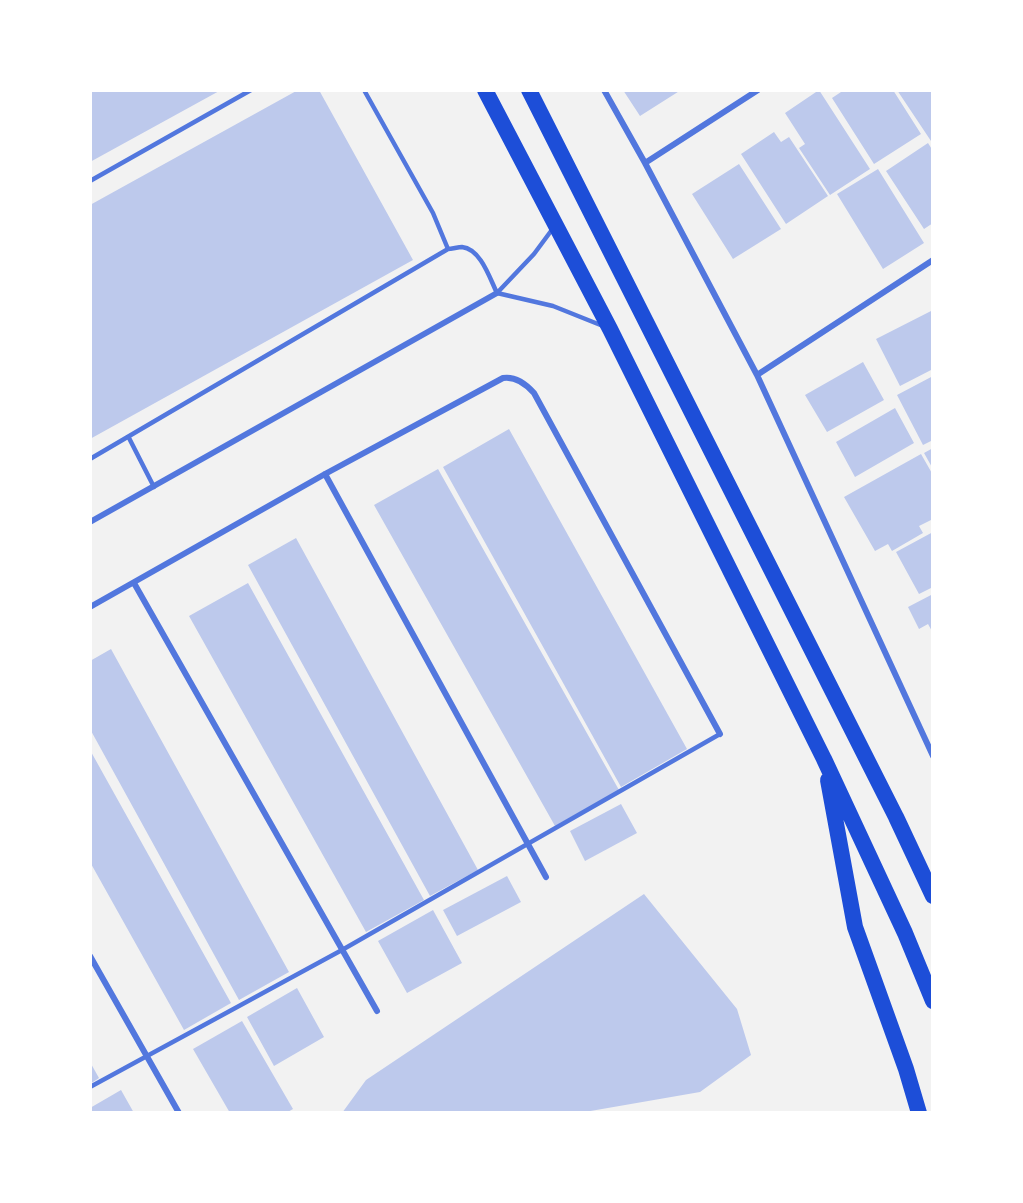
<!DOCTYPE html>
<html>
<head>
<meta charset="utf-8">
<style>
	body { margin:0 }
	#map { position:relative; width:1023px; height:1203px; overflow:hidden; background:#f2f2f2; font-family:"IBM Plex Sans",sans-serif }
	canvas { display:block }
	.frame { position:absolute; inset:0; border:92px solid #fff; pointer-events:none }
</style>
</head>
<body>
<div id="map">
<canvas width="1023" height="1203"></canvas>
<div class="frame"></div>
</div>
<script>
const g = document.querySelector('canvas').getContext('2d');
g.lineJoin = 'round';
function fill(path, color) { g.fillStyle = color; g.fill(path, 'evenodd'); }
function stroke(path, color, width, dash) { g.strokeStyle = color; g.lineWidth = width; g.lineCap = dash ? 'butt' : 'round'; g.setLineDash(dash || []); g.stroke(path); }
const building = new Path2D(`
	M90 90H221L90 162Z
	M298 90H319L413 260 90 439V205Z
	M623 90H681L640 116Z
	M819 90 870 169 830 195 799 148 805 144 785 113Z
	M844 90H893L921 134 874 164 832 98Z
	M897 90H933V144Z
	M774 132 781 142 789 137 828 196 786 224 741 154Z
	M928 143 933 151V223L924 229 886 171Z
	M739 164 781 229 733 259 692 194Z
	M878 169 924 243 883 269 837 194Z
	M933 310V369L900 386 876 339Z
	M863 362 884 400 827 432 805 395Z
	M933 376V440L923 445 897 395Z
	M895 408 914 443 855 477 836 442Z
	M509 429 687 749 621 787 443 467Z
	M933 448V469L924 453Z
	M921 454 933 475V519L919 526 923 533 892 551 888 544 875 551 844 497Z
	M438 469 619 790 555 826 374 505Z
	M933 532V587L919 594 896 552Z
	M296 538 478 870 430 896 248 565Z
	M248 583 424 900 366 932 189 616Z
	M933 594V633L928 624 919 629 908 607Z
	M111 649 289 972 239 1000 90 729V661Z
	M90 750 231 1003 184 1030 90 862Z
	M621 804 637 833 585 861 570 831Z
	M507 876 521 902 457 936 443 910Z
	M644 894 737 1009 751 1055 700 1092 579 1113H342L366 1080Z
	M433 910 462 963 407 993 378 941Z
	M297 988 324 1037 274 1066 247 1017Z
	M242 1021 293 1109 286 1113H230L193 1049Z
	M90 1062 99 1078 90 1084Z
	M121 1090 134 1113H90V1108Z`);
const service = new Path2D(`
	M364 90 433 213 448 249
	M90 181 251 90
	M497 293 553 306 603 326
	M497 293 534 254 554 227
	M129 438 154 487
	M90 459 448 249C452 249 458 247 462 247 481 249 490 279 497 293
	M90 1087 342 950 720 734`);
const minor = new Path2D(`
	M604 90 645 163 757 375 933 756
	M645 163 758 90
	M757 375 933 260
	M325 474 546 877
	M90 522 497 293
	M134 583 377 1011
	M90 607 325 474 503 378C516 376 526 384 534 393L720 734
	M90 956 179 1113`);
const trunk = new Path2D(`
	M485 90 610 329 824 759 905 933 933 1001
	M529 90 896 817 933 896
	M828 780 855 927 906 1069 919 1113`);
fill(building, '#bdc9ec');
stroke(service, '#5277de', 4.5);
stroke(minor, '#5277de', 6);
stroke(trunk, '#1d4ed8', 16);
</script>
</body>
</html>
